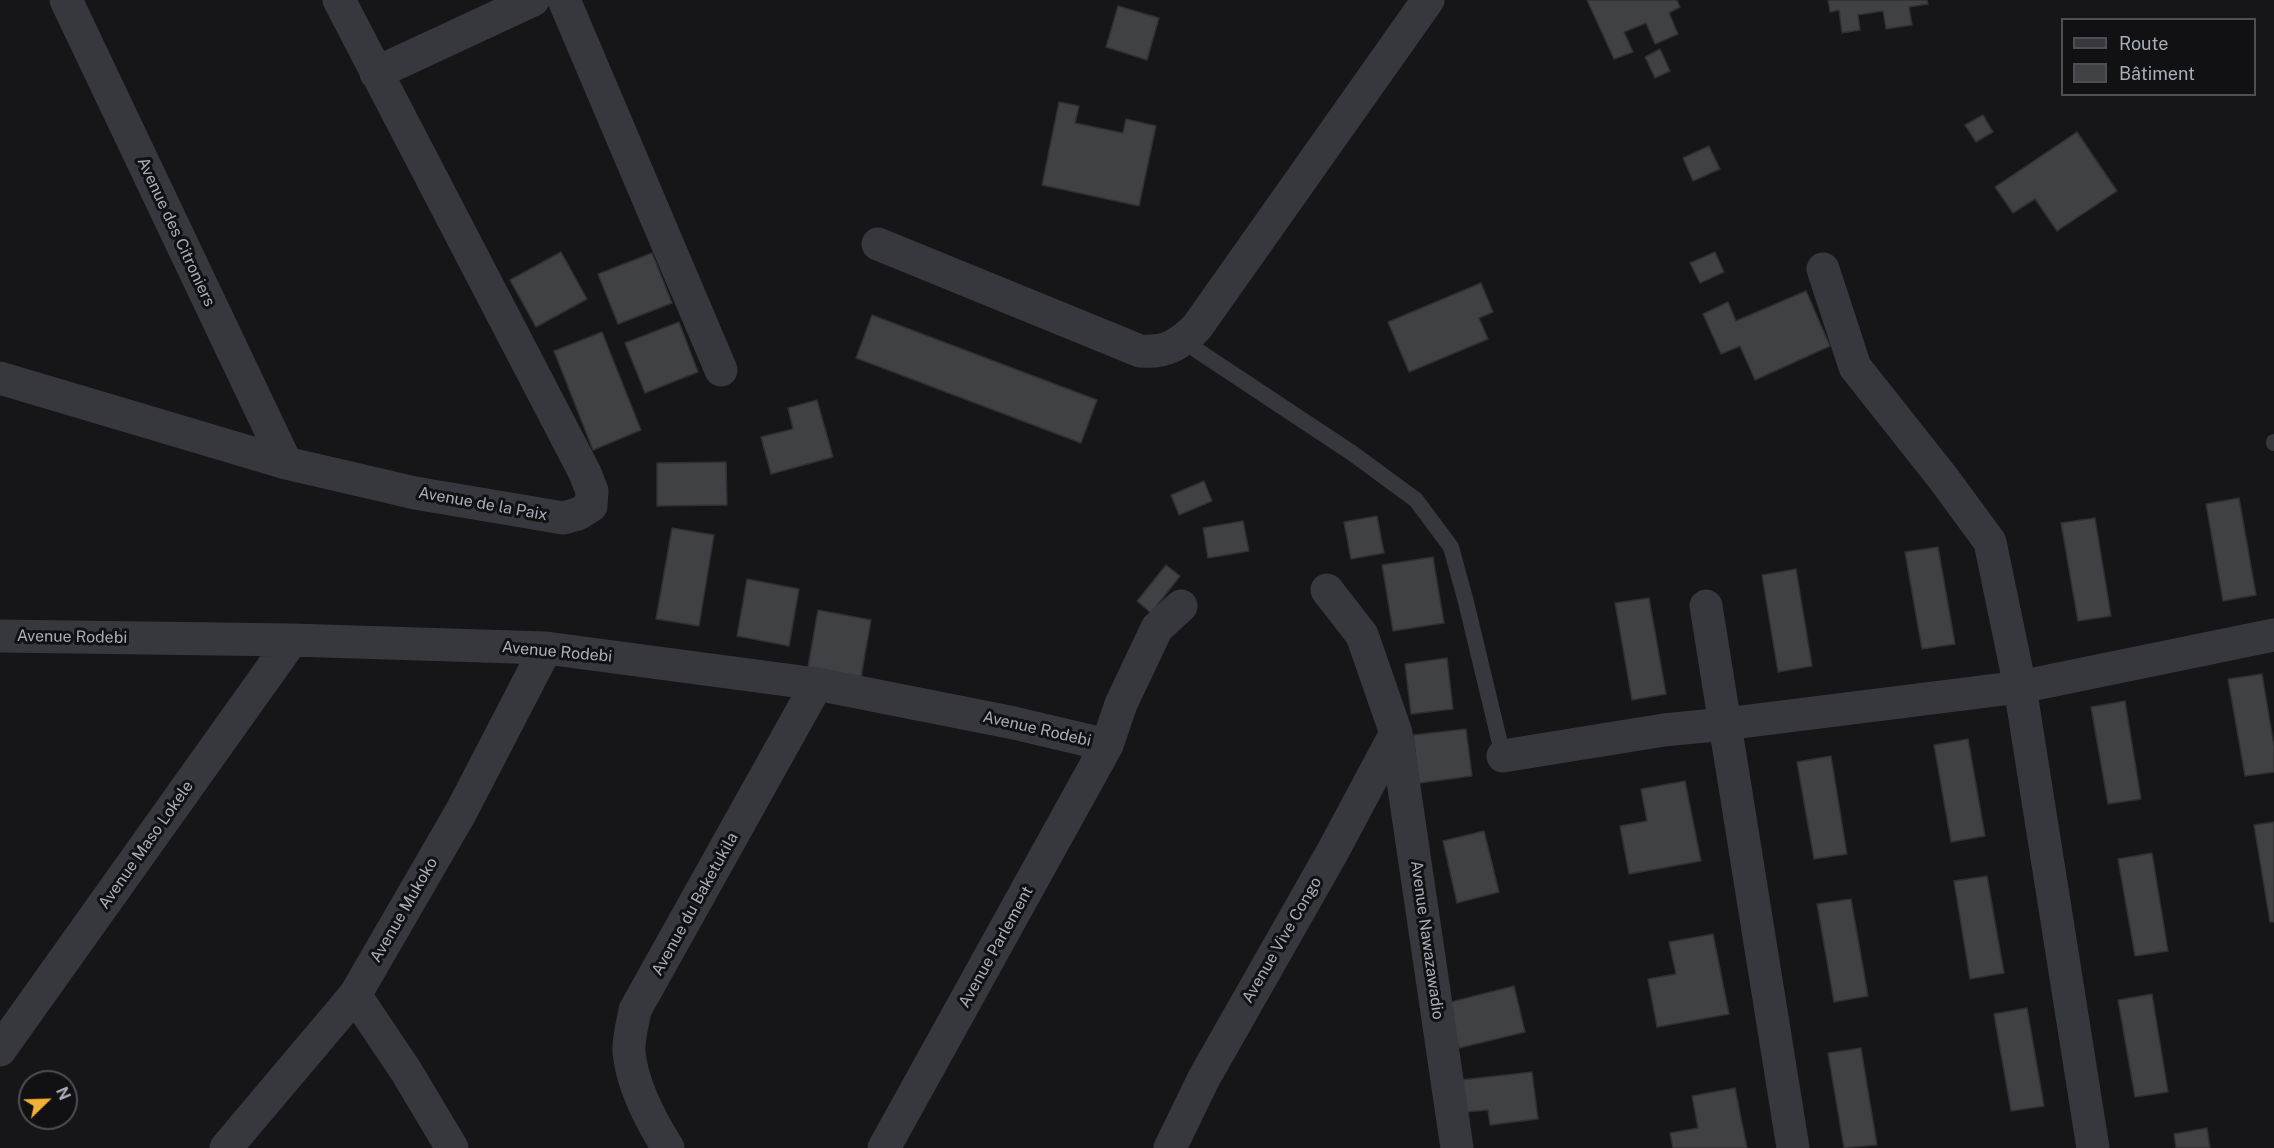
<!DOCTYPE html>
<html>
<head>
<meta charset="utf-8">
<style>
	body { margin:0 }
	#map { position:relative; width:2274px; height:1148px; overflow:hidden; background:#161618; font-family:"Public Sans",sans-serif }
	canvas { display:block }
	.legend { position:absolute; left:2061px; top:18px; width:195px; height:78px; box-sizing:border-box; background:#111113; border:2px solid #4d4f55; margin:0; padding:8px 10px; list-style:none; font-size:18px; color:#a8adb8 }
	.legend li { display:flex; align-items:center; gap:12px; height:30px }
	.legend b { width:30px; border:2px solid #4d4f55 }
	.north { position:absolute; left:18px; top:1070px; width:60px; height:60px; box-sizing:border-box; background:#111113; border:2px solid #4d4f55; border-radius:50%; rotate:67deg; font-size:16px; font-weight:700; line-height:24px; text-align:center; color:#a8adb8 }
	.north::after { content:''; display:block; margin:auto; width:21px; height:27px; background:#f2b134; clip-path:polygon(50% 0,100% 100%,50% 72%,0 100%) }
</style>
</head>
<body>
<div id="map">
<canvas width="2274" height="1148"></canvas>
<ul class="legend">
<li><b style="height:8px;background:#37383d"></b>Route</li>
<li><b style="height:16px;background:#404145"></b>Bâtiment</li>
</ul>
<div class="north">N</div>
</div>
<script>
const g = document.querySelector('canvas').getContext('2d');
g.lineJoin = 'round';
function fill(path, color) { g.fillStyle = color; g.fill(path, 'evenodd'); }
function stroke(path, color, width, dash) { g.strokeStyle = color; g.lineWidth = width; g.lineCap = dash ? 'butt' : 'round'; g.setLineDash(dash || []); g.stroke(path); }
function write(font, color, halo, rows, align = 'center') {
  g.font = font + ' "Public Sans",sans-serif'; g.lineWidth = 6; g.setLineDash([]); g.textBaseline = 'middle'; g.strokeStyle = halo; g.fillStyle = color; for (const [text, x, y, turn = 0] of rows) {
    g.save(); g.translate(x, y); g.rotate((+turn || 0) * Math.PI / 180); g.textAlign = isNaN(turn) ? turn : align; if (halo) g.strokeText(text, 0, 0); g.fillText(text, 0, 0); g.restore();
  }
}
const building = new Path2D(`
	M1587 0H1677L1680 7 1669 13 1678 34 1655 44 1646 23 1624 32 1633 52 1614 59Z
	M1828 0H1927L1928 4 1909 7 1912 25 1886 29 1883 11 1858 15 1860 30 1842 33 1839 10 1830 12Z
	M1118 6 1159 18 1147 60 1106 47Z
	M1660 49 1670 71 1655 78 1645 57Z
	M1059 102 1079 106 1075 123 1123 133 1126 119 1156 126 1139 206 1042 185Z
	M1983 115 1993 132 1976 142 1965 125Z
	M2077 132 2117 191 2057 231 2035 199 2013 213 1995 187Z
	M1709 146 1720 169 1693 181 1683 158Z
	M561 252 587 299 536 327 510 280Z
	M1715 252 1724 272 1700 283 1690 263Z
	M652 253 672 303 618 324 598 274Z
	M1481 283 1493 312 1479 318 1488 339 1409 372 1388 322Z
	M1806 291 1830 346 1755 380 1740 346 1721 354 1703 314 1728 302 1736 321Z
	M872 315 1097 400 1081 443 856 358Z
	M679 322 698 372 645 393 625 343Z
	M602 332 641 430 593 450 554 351Z
	M817 400 833 457 771 474 761 437 793 429 788 408Z
	M726 462 727 505 657 506V463Z
	M1204 481 1212 501 1179 515 1171 495Z
	M2239 498 2256 595 2223 601 2206 504Z
	M1377 516 1384 553 1351 559 1344 522Z
	M2095 518 2111 616 2078 621 2061 523Z
	M1243 521 1249 551 1208 558 1203 528Z
	M672 528 714 535 699 626 656 619Z
	M1938 547 1955 644 1922 649 1905 552Z
	M1433 557 1444 623 1393 631 1382 565Z
	M1166 565 1180 576 1151 613 1137 601Z
	M1796 569 1812 666 1778 672 1762 575Z
	M747 579 799 589 789 646 737 636Z
	M1649 598 1666 694 1632 700 1615 603Z
	M818 610 871 620 861 677 808 667Z
	M1447 658 1453 709 1411 714 1405 664Z
	M2262 674 2274 746V772L2245 776 2228 679Z
	M2125 701 2141 799 2108 804 2091 707Z
	M1466 729 1472 776 1419 783 1413 735Z
	M1968 739 1985 836 1951 842 1934 745Z
	M1831 756 1847 854 1814 859 1797 762Z
	M1685 781 1701 861 1629 874 1620 826 1647 821 1641 789Z
	M2274 822V922H2270L2254 825Z
	M1484 831 1499 892 1457 903 1443 841Z
	M2152 853 2168 951 2135 956 2118 859Z
	M1987 876 2004 973 1970 979 1954 881Z
	M1851 899 1868 996 1834 1002 1817 904Z
	M1713 934 1729 1014 1657 1027 1648 979 1676 974 1669 942Z
	M1514 986 1525 1032 1459 1048 1447 1003Z
	M2152 994 2168 1092 2135 1097 2118 1000Z
	M2027 1008 2044 1106 2011 1111 1994 1014Z
	M1861 1048 1877 1145 1844 1148 1828 1053Z
	M1532 1072 1538 1119 1490 1125 1488 1110 1464 1112 1461 1080Z
	M1735 1088 1747 1148H1673L1670 1133 1698 1128 1692 1096Z
	M2207 1128 2210 1148H2176L2174 1134Z`);
const service = new Path2D(`
	M1183 341 1352 453 1416 500 1451 547 1466 602 1503 756
	M2274 443V442`);
const minor = new Path2D(`
	M66 0 286 463
	M564 0 721 370
	M376 73 533 0
	M878 244 1140 351C1166 353 1179 345 1197 327L1428 0
	M1823 269 1855 367 1943 478 1990 542 2020 687 2093 1148
	M0 378 286 463 415 493 563 518 578 514 591 506 592 491 585 473 339 0
	M1327 590 1362 635 1396 733 1457 1148
	M1706 606 1793 1148
	M0 636 292 640 546 648 817 684 1014 723 1107 745
	M1503 756 1664 730 1725 724 2020 687 2274 635
	M355 995 406 1071 452 1148
	M0 1050 292 640
	M226 1148 355 995 461 812 546 648
	M668 1148C651 1121 632 1085 629 1052 628 1039 633 1023 635 1010L817 684
	M884 1148 1107 745 1121 704 1157 628 1181 606
	M1170 1148 1204 1078 1333 851 1396 733`);
const streetNames = [
	["Avenue des Citroniers",176,232,65],
	["Avenue de la Paix",483,504,10],
	["Avenue Rodebi",72,637,1],
	["Avenue Rodebi",557,652,5],
	["Avenue Rodebi",1037,729,13],
	["Avenue Maso Lokele",146,845,-55],
	["Avenue du Baketukila",695,904,-61],
	["Avenue Mukoko",404,910,-60],
	["Avenue Vive Congo",1282,940,-60],
	["Avenue Nawazawadio",1427,940,82],
	["Avenue Parlement",996,947,-61]
];
fill(building, '#404145');
stroke(building, '#303034', 1.5);
stroke(service, '#37383d', 16);
stroke(minor, '#37383d', 33);
write('16px', '#a8adb8', '#111113', streetNames);
</script>
</body>
</html>
